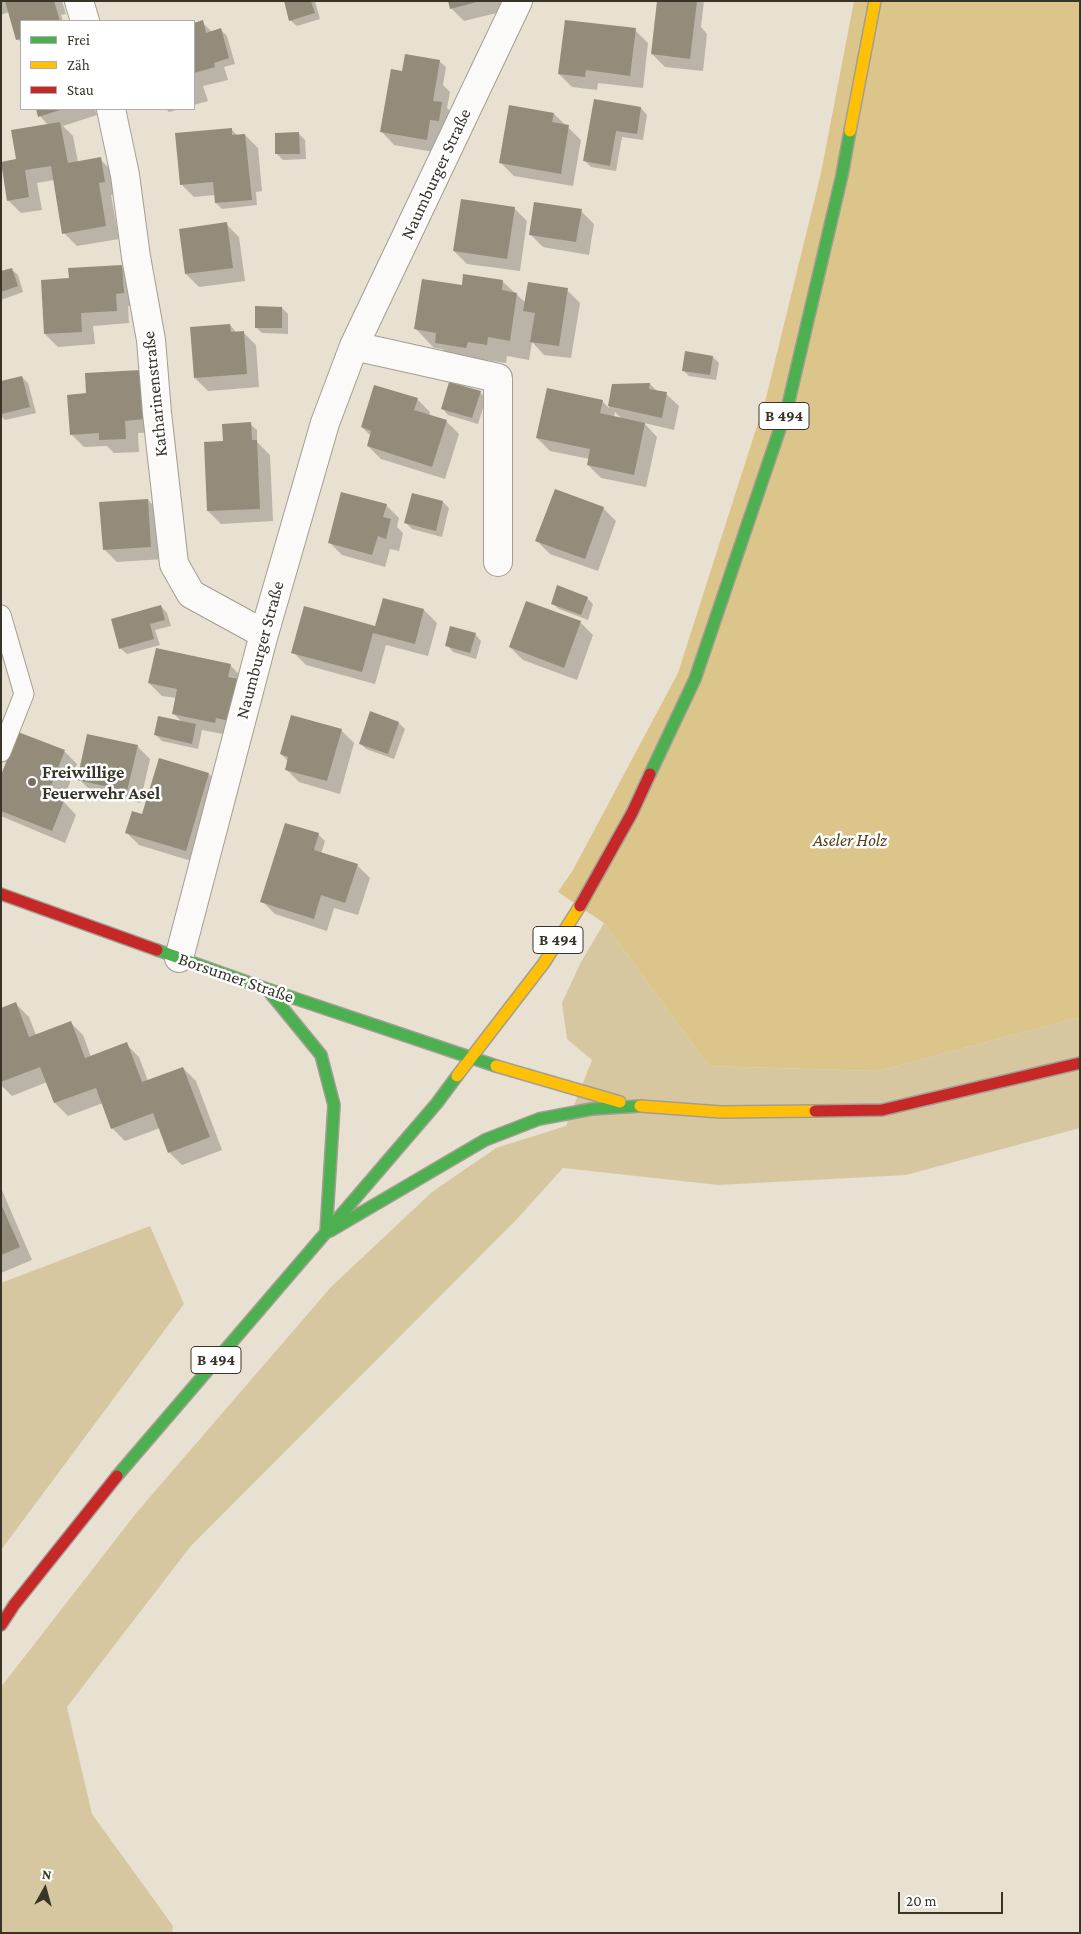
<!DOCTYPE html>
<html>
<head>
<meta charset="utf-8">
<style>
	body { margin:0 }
	#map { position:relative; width:1081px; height:1934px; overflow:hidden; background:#e8e1d1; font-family:"Crimson Pro",serif }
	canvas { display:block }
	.frame { position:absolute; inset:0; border:2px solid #383428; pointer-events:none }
	.legend { position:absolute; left:20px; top:20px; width:175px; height:90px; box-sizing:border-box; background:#fff; border:1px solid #afaea9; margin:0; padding:6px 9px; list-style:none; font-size:15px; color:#383428 }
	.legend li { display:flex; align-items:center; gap:10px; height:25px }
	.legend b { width:25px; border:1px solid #afaea9 }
	.north { position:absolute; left:20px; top:1864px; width:50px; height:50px; -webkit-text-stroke:4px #fff; paint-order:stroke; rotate:7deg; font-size:14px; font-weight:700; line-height:20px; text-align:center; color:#383428 }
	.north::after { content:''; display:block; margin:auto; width:18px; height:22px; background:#383428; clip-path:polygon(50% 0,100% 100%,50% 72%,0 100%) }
	.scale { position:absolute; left:898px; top:1892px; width:105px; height:22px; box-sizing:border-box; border:2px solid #383428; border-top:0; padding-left:6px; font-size:15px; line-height:18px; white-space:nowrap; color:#383428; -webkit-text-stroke:4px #fff; paint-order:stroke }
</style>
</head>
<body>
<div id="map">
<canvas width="1081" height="1934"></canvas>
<div class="frame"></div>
<ul class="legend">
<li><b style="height:6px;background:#4caf50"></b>Frei</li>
<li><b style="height:6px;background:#ffc107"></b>Zäh</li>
<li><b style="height:6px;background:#c62828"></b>Stau</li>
</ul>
<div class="north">N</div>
<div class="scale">20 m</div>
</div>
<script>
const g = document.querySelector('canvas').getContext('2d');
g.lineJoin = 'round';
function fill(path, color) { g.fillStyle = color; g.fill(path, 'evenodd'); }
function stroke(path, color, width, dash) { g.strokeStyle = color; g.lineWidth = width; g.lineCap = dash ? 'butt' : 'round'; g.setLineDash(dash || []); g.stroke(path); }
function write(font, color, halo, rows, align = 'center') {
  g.font = font + ' "Crimson Pro",serif'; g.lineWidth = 5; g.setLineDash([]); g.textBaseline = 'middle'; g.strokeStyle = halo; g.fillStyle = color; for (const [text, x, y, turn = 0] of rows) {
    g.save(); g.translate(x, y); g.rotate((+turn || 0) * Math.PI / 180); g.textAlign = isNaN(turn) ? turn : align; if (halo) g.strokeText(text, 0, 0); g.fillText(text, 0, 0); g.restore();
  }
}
const green = new Path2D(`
	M604 923 709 1066 878 1071 1080 1017V1128L906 1175 718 1185 563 1168 517 1219 190 1547 67 1707 92 1814 173 1926 172 1933H1V1687L137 1512 331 1287 432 1192 496 1148 566 1126 592 1060 567 1039 562 1003 580 964Z
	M150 1226 184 1304 1 1550V1283Z`);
const forest = new Path2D(`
	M854 1H1080V1017L878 1071 709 1066 604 923 558 892 573 870 678 673 766 398 821 173Z`);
const shadow = new Path2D(`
	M1 1H62L66 14 61 15 63 21H21V43L18 39 9 12 1 15Z
	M285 1H315L320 19 297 26 290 20Z
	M449 1H511L513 9 464 21 451 8Z
	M659 1H704L701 27 707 34 703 71 665 67 652 54Z
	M202 22 212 32 220 29 227 36 235 64 224 67 228 80 203 86 208 101 194 105V24Z
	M635 30 648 43 643 88 598 83 597 90 572 87 559 74Z
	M439 61 446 67 443 85 450 92 447 108 455 116 439 153 394 145 382 132 403 73Z
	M595 101 641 108 647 115 643 140 622 137 616 171 591 167 585 161Z
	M37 109H95L97 115 63 126 73 136 78 162 100 159 113 172 117 194 111 195 119 239 77 246 64 233 54 180 37 183 42 210 21 213 8 200 17 160 48 125 40 116Z
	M166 109H180L169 112Z
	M554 114 581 140 573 186 514 176 501 163Z
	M231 129 238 136 245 135 258 148 262 191 256 192 257 205 222 209 216 203 215 195 194 197 181 184Z
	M299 134 305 140 306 159 283 160 277 154Z
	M514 208 527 221 520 271 467 264 454 251Z
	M581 211 594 224 589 255 543 247 530 234Z
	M226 224 239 237 245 281 199 287 186 274Z
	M121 266 134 279 136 306H128L129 323 93 326 95 344 58 347 45 334 70 279Z
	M11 269 18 275 23 292 1 300V273Z
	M503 282 526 303 567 290 580 303 571 358 544 355 532 342 529 360 507 356 506 363 486 360 485 367 455 362 442 349 434 348 415 328 463 287Z
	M282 308 288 314V334L262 333 256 327Z
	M230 325 237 333 243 332 256 345 259 387 208 391 195 378Z
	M713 357 719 363 716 380 689 376 683 370Z
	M140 371 157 432 138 433 139 452 114 453 107 446 84 447 71 434 88 395Z
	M22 377 28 383 36 413 5 420 1 416V382Z
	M650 384 658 392 666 394 679 406 674 430 644 423 657 437 646 487 601 478 588 465 590 459 550 451 537 438 602 401 609 408 613 385ZM615 412 622 419 614 417Z
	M480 392 486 399 478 424 448 415 442 408Z
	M417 399 430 412 429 416 446 421 459 434 445 479 381 459 368 446 371 436 362 427Z
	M250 424 257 430V442L270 455 273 521 221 524 208 511 226 443Z
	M413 494 443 502 449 508 442 537 412 529 406 523Z
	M148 500 161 513 164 559 117 562 104 549Z
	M386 505 399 518 397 527 403 533 399 551 390 549 385 567 342 555 329 542Z
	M603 508 616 521 598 571 550 554 537 541Z
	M587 598 593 604 588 620 559 609 552 603Z
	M384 600 424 610 437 623 428 656 386 645 375 684 306 665 293 652 376 627Z
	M161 606 167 613 171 626 155 630 160 645 127 654 120 648Z
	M580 622 593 635 577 680 523 660 510 647Z
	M475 634 481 641 476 659 453 652 447 645Z
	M230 665 243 678 228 735 202 730 198 749 162 741 156 735 182 722 173 713 176 698 162 696 149 683Z
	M399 723 405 729 394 759 366 749 360 743Z
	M341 730 354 743 340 794 299 782 286 769 288 761 281 754Z
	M19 734 65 752 77 764 63 801 76 815 65 843 1 816V778Z
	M137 746 150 759 140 803 92 792 79 779Z
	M209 774 222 787 198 863 139 845 126 832Z
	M318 834 325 841 321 854 357 865 370 878 358 915 334 908 327 931 275 914 262 901Z
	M16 1004 29 1017 36 1035 70 1022 83 1035 91 1057 126 1044 139 1057 148 1081 183 1068 196 1081 222 1150 182 1165 169 1152 160 1128 125 1141 112 1128 103 1103 68 1116 55 1103 47 1082 12 1096 1 1085V1009Z
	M1 1188 32 1260 1 1273Z`);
const building = new Path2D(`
	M5 1H54L60 21H21V39L16 40Z
	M284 1H311L315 13 289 21Z
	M448 1H477V2L450 9Z
	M657 1H697L690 59 651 54Z
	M203 20 206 33 221 28 229 58 214 63 215 67 194 73V23Z
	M565 20 636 28 630 76 586 70 585 77 558 74Z
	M405 54 440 60 433 101 442 102 439 121 430 120 427 140 380 132 391 69 402 71Z
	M594 99 641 107 637 134 616 131 610 166 583 161Z
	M509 105 554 113 552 122 569 125 561 174 499 163Z
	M36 109H63L38 117Z
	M60 122 68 163 101 157 105 182 99 183 106 226 62 234 51 166 25 170 29 197 7 201 1 162 16 159 11 130Z
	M232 128V135L245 134 252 200 215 203 213 182 180 185 175 133Z
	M299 132 300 154H275V133Z
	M461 199 515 207 507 259 453 251Z
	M534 202 582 209 576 242 529 235Z
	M227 222 233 268 185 274 179 229Z
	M122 265 124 293 116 294 117 311 81 313 82 332 44 334 41 280 69 278 68 268Z
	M12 268 18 286 1 292V271Z
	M463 274 503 280 502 290 517 293 510 341 488 337 487 345 468 342 466 348 435 343 436 333 414 329 422 279 462 285Z
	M528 282 568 288 559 346 530 342 535 313 523 311Z
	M255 306 282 307V328H255Z
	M230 324 231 332 244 331 247 374 194 378 190 327Z
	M685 351 713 356 710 375 682 371Z
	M141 370 144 419 125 421 126 439 99 440V433L70 435 67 395 86 393 85 373Z
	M22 376 30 407 1 414V381Z
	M449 382 481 391 472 418 441 409Z
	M650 383 649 389 667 392 662 418 608 406 612 384Z
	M374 385 418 398 414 410 447 420 432 467 367 446 371 431 361 427Z
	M547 388 603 400 600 413 645 423 634 475 587 465 590 449 536 438Z
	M251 422 252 440H257L260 509 207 511 204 442 223 441 222 424Z
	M555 489 604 507 585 559 535 541Z
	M341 492 387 504 383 517 391 519 386 539 378 536 372 555 328 543Z
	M412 493 443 501 436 531 404 523Z
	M148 499 151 547 103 550 99 502Z
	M557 585 588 597 581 615 551 604Z
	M383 598 424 609 415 644 373 633 362 672 291 653 304 606 375 626Z
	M526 601 581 621 564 668 509 647Z
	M161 605 165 620 150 624 154 639 119 649 111 619Z
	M450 626 476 633 470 653 445 646Z
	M156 648 231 664 228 677 239 679 230 721 216 718 215 723 172 714 177 689 148 683Z
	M370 711 399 722 388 754 359 744Z
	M291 715 342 729 327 781 285 770 288 757 280 754Z
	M158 716 196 724 192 744 154 735Z
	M18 732 65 750 48 794 64 801 52 831 1 811V775Z
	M87 734 138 745 127 791 77 780Z
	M159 758 209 773 186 851 125 833 132 811 142 814Z
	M285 823 319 833 314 850 358 864 345 903 321 895 314 919 260 902Z
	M16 1002 29 1037 71 1021 85 1058 127 1042 142 1082 183 1067 210 1137 168 1153 153 1113 111 1129 96 1088 54 1103 40 1067 1 1082V1008Z
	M1 1204 20 1247 1 1255Z`);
const lane = new Path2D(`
	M1 615 24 694 1 752`);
const street = new Path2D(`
	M79 1 85 21
	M111 109 125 175 136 257 151 340 157 413 174 564 191 594 264 634
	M354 346 498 378V562
	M179 958 264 634 325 423 354 346 518 1`);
const fast = new Path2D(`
	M650 774 695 679 788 405 842 175 850 131
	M157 950 267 989 496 1066
	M267 989 321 1055 334 1105 326 1233
	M330 1231 485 1140 539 1119 592 1109 640 1106
	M117 1476 437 1103 457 1076`);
const slow = new Path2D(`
	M850 131 875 1
	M496 1066 620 1102
	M457 1076 544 963 580 906
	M640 1106 721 1112 815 1111`);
const jam = new Path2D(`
	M1 894 157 950
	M580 906 632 813 650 774
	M815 1111 882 1110 1080 1063
	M1 1625 14 1605 117 1476`);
const markers = [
	[32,782,5,"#767163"]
];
const shields = [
	[784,416,50],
	[558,940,50],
	[216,1360,50]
];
const shieldNames = [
	["B 494",784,416],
	["B 494",558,940],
	["B 494",216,1360]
];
const streetNames = [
	["Naumburger Straße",436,174,-65],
	["Katharinenstraße",155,394,-96],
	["Naumburger Straße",260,650,-75],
	["Borsumer Straße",236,978,19]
];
const poiNames = [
	["Freiwillige",42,772],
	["Feuerwehr Asel",42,793]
];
const parkNames = [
	["Aseler Holz",850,840]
];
fill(green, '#d7c7a0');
fill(forest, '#dbc58a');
fill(shadow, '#0003');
fill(building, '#938c7b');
stroke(lane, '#a39e92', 21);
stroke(street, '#a39e92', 30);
stroke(fast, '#a39e92', 14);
stroke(slow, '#a39e92', 14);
stroke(jam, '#a39e92', 14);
stroke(lane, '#fcfaf8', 19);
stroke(street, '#fcfaf8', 28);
stroke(fast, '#4caf50', 11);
stroke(slow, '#ffc107', 11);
stroke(jam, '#c62828', 11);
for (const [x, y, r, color] of markers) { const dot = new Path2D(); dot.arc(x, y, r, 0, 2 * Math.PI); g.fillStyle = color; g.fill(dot); stroke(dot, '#fff', 2); }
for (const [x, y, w] of shields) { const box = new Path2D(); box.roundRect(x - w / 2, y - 13.5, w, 27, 4); g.fillStyle = '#fff'; g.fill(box); stroke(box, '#383428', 1); }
write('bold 16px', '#383428', null, shieldNames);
write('18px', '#383428', '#fff', streetNames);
write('bold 18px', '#383428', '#fff', poiNames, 'left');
write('italic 18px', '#50411a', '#fff', parkNames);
</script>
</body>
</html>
